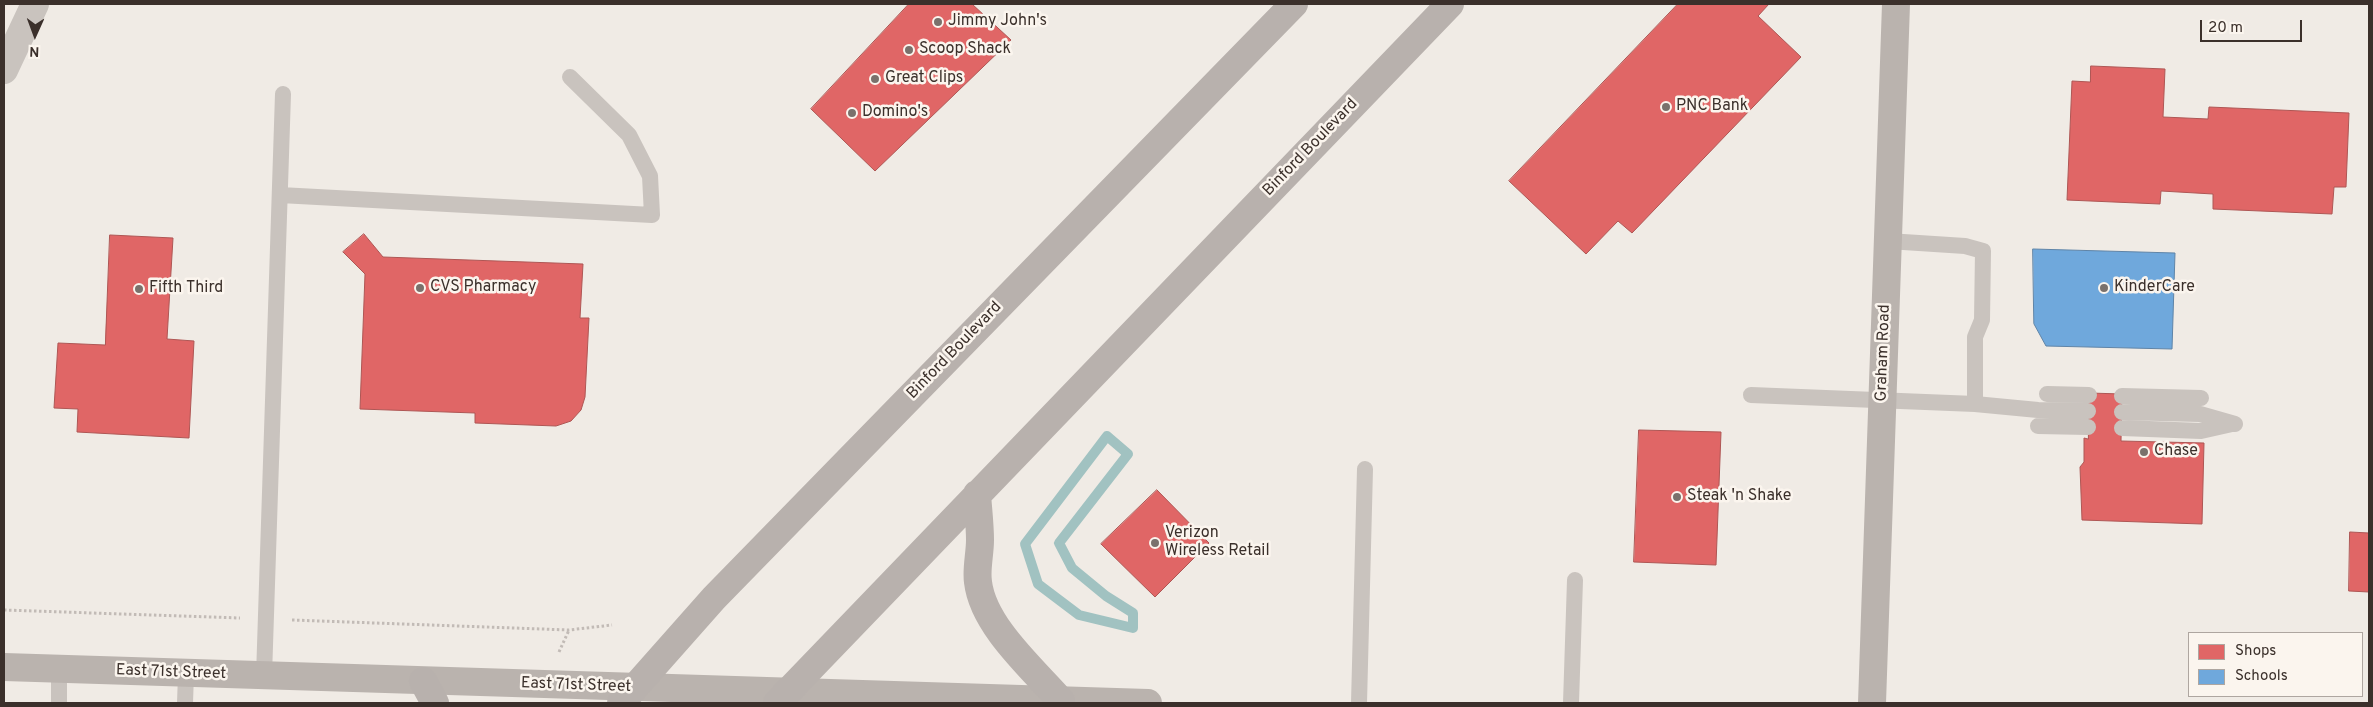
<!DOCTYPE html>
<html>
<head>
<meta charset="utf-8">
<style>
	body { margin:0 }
	#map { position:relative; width:2373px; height:707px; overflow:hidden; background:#f0ebe5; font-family:Overpass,sans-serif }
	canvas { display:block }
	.frame { position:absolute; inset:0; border:5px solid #3b302b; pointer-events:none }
	.legend { position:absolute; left:2188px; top:632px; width:175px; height:65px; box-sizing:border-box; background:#fbf5ee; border:1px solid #aea6a0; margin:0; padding:6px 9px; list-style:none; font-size:15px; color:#3b302b }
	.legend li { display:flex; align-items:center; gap:10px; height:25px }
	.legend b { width:25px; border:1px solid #aea6a0 }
	.north { position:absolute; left:10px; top:10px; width:50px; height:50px; -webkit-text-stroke:4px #fbf5ee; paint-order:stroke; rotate:182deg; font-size:14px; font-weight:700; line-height:20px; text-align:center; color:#3b302b }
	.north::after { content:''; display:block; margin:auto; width:18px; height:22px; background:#3b302b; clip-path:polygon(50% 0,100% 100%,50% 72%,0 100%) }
	.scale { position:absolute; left:2200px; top:20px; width:102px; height:22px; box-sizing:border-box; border:2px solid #3b302b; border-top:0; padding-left:6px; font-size:15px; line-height:18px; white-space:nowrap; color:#3b302b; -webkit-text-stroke:4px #fbf5ee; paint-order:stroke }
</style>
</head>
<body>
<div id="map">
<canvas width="2373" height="707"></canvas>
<div class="frame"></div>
<ul class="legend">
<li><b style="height:14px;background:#e06666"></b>Shops</li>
<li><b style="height:14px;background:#6fa8dc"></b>Schools</li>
</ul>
<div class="north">N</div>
<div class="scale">20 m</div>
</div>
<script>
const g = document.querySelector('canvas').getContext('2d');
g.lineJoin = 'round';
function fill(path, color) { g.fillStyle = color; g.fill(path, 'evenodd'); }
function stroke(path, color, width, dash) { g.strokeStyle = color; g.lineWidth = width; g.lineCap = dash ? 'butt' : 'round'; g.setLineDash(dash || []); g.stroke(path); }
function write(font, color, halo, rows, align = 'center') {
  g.font = font + ' Overpass,sans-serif'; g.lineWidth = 5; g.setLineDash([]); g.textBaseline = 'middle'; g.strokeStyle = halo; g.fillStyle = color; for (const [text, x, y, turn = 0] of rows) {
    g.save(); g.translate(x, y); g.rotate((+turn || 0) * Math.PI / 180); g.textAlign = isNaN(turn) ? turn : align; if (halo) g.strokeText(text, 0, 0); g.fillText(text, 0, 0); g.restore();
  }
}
const shops = new Path2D(`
	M909 4H972L1011 40 875 171 811 109Z
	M1678 4H1769L1758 16 1801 57 1632 233 1618 221 1586 254 1509 181Z
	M2091 66 2165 69 2163 117 2208 119 2209 107 2349 113 2346 187H2334L2332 214 2213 209V194L2161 191 2160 204 2067 200 2072 81 2090 82Z
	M364 234 383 257 583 264 580 318H589L585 397 581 410 571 421 556 426 475 423V413L360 409 365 274 343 252Z
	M110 235 173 238 167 339 194 341 189 438 77 432 78 409 54 408 58 343 105 345Z
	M2089 393 2122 394 2121 441 2204 443 2202 524 2082 520 2080 467 2084 462V438L2088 439Z
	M1639 430 1721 432 1716 565 1634 562Z
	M1157 490 1209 543 1155 597 1101 544Z
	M2350 532 2369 533V592L2349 591Z`);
const schools = new Path2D(`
	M2033 249 2175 253 2172 349 2046 346 2034 324Z`);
const stream = new Path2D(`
	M1107 436 1128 454 1059 543 1072 568 1106 596 1133 613V628L1079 615 1038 584 1025 544Z`);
const path = new Path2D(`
	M4 610 240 618
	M292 620 569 630 612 625
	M559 652 569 630`);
const lane = new Path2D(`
	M280 195 652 215 650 176 629 135 570 77
	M1888 241 1965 246 1983 251 1982 320 1975 337V404
	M2047 394 2089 395
	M1751 395 1975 404 2038 410 2088 411
	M2122 396 2201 398
	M2122 412 2200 414 2235 424
	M2038 426 2088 427
	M2122 428 2201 431 2232 424
	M264 676 283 94
	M59 703V667
	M185 703 186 674
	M1359 703 1365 469
	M1571 703 1575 580`);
const street = new Path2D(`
	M4 70 35 4`);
const secondary = new Path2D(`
	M4 667 1148 703
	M1872 703 1896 4`);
const primary = new Path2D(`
	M977 494C978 509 980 525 980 540 980 554 976 569 978 582 983 626 1033 669 1061 701
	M423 681 435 703
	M621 703 714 598 1294 4
	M777 703 1450 4`);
const markers = [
	[938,22,5,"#7a716c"],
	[909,50,5,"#7a716c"],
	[875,79,5,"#7a716c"],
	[1666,107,5,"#7a716c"],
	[852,113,5,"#7a716c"],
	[420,288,5,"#7a716c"],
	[2104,288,5,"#7a716c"],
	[139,289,5,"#7a716c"],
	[2144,452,5,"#7a716c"],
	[1677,497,5,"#7a716c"],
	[1155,543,5,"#7a716c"]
];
const poiNames = [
	["Jimmy John's",948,22],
	["Scoop Shack",919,50],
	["Great Clips",885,79],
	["PNC Bank",1676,107],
	["Domino's",862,113],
	["CVS Pharmacy",430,288],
	["KinderCare",2114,288],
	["Fifth Third",149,289],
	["Chase",2154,452],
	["Steak 'n Shake",1687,497],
	["Verizon",1165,534],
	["Wireless Retail",1165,552]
];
const streetNames = [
	["Binford Boulevard",1311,148,-46],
	["Binford Boulevard",955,351,-46],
	["Graham Road",1884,353,-88],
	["East 71st Street",171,673,2],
	["East 71st Street",576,686,2]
];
fill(shops, '#e06666');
stroke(shops, '#ae5654', 1);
fill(schools, '#6fa8dc');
stroke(schools, '#5f84a7', 1);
stroke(stream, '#a1c2c1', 10);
stroke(path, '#c2bbb6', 3, [2.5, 2.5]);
stroke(lane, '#c9c3be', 16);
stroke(street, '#c9c3be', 28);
stroke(secondary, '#bab3ae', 28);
stroke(primary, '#b8b1ad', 28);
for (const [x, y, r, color] of markers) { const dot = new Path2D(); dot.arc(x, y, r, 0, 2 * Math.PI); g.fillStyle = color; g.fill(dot); stroke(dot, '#fbf5ee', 2); }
write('16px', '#3b302b', '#fbf5ee', poiNames, 'left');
write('16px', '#3b302b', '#fbf5ee', streetNames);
</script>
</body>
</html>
